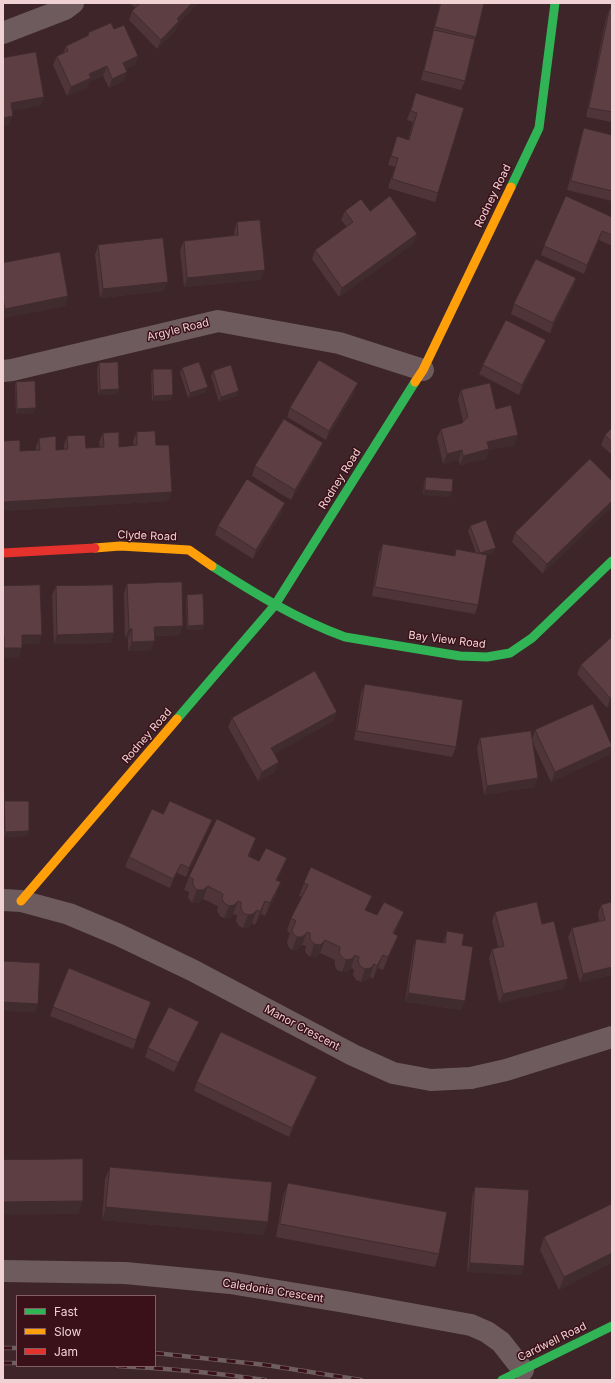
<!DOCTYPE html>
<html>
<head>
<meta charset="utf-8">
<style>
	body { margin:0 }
	#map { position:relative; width:615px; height:1383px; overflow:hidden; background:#3d2529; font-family:Inter,sans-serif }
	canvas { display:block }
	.frame { position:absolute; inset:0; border:4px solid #f0d2d4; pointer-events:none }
	.legend { position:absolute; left:16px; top:1295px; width:140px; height:72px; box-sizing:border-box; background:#3b1119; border:1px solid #835e64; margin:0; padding:5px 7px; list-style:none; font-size:12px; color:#f0d2d4 }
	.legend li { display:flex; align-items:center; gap:8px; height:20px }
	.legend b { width:20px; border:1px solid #835e64 }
</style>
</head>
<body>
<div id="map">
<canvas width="615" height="1383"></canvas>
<div class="frame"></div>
<ul class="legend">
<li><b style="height:5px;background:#30b455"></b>Fast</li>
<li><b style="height:5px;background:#ff9f0a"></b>Slow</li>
<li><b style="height:5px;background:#e5322d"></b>Jam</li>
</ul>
</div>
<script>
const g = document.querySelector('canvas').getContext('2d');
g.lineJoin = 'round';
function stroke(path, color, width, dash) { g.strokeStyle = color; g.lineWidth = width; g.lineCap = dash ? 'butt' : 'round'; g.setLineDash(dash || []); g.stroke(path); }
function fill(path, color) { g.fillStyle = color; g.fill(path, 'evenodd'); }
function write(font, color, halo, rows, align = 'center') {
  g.font = font + ' Inter,sans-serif'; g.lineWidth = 3; g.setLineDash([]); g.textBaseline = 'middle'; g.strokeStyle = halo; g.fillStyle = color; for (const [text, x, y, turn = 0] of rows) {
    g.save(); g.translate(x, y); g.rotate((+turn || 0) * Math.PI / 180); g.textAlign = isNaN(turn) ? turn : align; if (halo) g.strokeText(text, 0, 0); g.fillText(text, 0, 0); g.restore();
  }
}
const street = new Path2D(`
	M3 33 65 9 73 3
	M3 371 12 370 218 321 339 343 423 370
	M3 900 21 901 69 914 119 935 192 970 353 1055 393 1073 431 1080 471 1078 506 1070 612 1037
	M3 1271 125 1273 230 1283 345 1302 471 1325 487 1332 501 1342 523 1370`);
const fast = new Path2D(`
	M511 187 539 128 555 3
	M212 566C254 593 298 620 345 637L460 656 487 657 510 653 532 638 612 561
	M177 719 275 605 415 382
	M502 1380 612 1326`);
const slow = new Path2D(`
	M415 382 423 370 511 187
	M95 548 120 546 189 550 212 566
	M21 901 177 719`);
const jam = new Path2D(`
	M3 553 95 548`);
const rail = new Path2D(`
	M3 1348H17
	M155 1353 266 1365 361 1380
	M3 1363H17
	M118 1366C167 1368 216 1373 265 1380`);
const wall = new Path2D(`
	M132 3H198L178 24 175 31 157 49 129 20 132 11 135 8 131 4Z
	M440 3H484L465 81 461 90 421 80Z
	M610 8 612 9V122L586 117 606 18Z
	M114 29 138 56 135 65 126 69 127 72 124 81 109 88 103 76 89 82 87 88 67 96 53 65 57 56 63 53 66 46 88 36V33Z
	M416 93 438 193 435 202 388 188 395 167 388 165 397 136 408 140 413 122 407 120Z
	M584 128 612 135V201L567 190 581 138Z
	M345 211H370L414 243 339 297 312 259 315 250 347 227 341 220Z
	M612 217V246L599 240 584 274 541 255 544 246Z
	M237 222 261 280 184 287 180 250 184 241 234 236V232Z
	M98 245 164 291 100 298 95 255Z
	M3 263 68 296 65 306 3 318Z
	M576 278 573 288 550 333 511 314 514 304Z
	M546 340 542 349 519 395 479 374 483 365Z
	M99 363 119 389 117 394 98 395 97 368Z
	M182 368 206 392 188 398 180 373Z
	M153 369 171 400 152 401 151 374Z
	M213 371 237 396 219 402 211 376Z
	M16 382 34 413 16 414 15 387Z
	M461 390 496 409 515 445 489 450 486 459 460 465 459 460 443 464 437 438 441 429 462 423 463 422 458 399Z
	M355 392 326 440 287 417 290 408Z
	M612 428V455L601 445 605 435Z
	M137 432 156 445 168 501 3 511V441L20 451 36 450V447L39 438 56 450 64 449V445L67 436 86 448 100 447 99 442 103 433 119 447 134 446 133 441Z
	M320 452 291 500 252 476 255 466Z
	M590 459 543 574 512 542 515 533Z
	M426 477 452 492 450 497 423 495 424 482Z
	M282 512 253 559 215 535 218 526Z
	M470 526 494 553 487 555 478 605 475 614 372 596 379 553 383 544 454 556 456 549 476 553 468 531Z
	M127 584 180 635 155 636 151 650 128 651V638H125L124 594Z
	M3 586 39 644H22L19 657 3 658Z
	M56 586 111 643 54 644 52 595Z
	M187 595 204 625 202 630H187L186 600Z
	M612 637V703L607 708 577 674 581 665Z
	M365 684 456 747 452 757 354 740 361 693Z
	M337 712 333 721 274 754 275 772 258 781 228 727 232 718Z
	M535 730 612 745V747L609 755 551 782 532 741 538 778 534 787 484 795 477 748 480 738 532 739Z
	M3 754 4 804 5 801 29 831 27 836 4 837V834L3 835Z
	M163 814 212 820 208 830 186 877 177 873 170 888 125 867 129 857Z
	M252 851 249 856 259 861 282 871 277 880 276 895 265 916 261 914 255 925 252 923 249 927 243 928 239 926 236 921 237 915 233 914 230 918H224L220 916 217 911 218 906 203 899 198 903H192L188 898 189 892 184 890 189 877Z
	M304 883 377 915 399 925 394 934 398 936 393 948 383 970 378 968 373 979 370 977 366 981 361 982 356 980 353 975 354 970 351 968 347 972H342L337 970 335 966V960L320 953 316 957H310L305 952 306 946 302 945 300 948 296 950H292L288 946 287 942 290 933 287 931 291 918 302 897 299 896Z
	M612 902 580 983 568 937 572 928 599 921 598 914 601 905Z
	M495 912 542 924 564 988 499 1003 489 958 492 949 498 947 492 921Z
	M447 931 462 945V1010L405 1002 413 948 416 939 443 943Z
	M151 1002 133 1049 50 1016 53 1007Z
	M195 1031 174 1072 145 1057 148 1048Z
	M317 1077 313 1087 289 1137 194 1091 197 1082Z
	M110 1167 268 1222 263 1235 102 1220 105 1179Z
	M288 1183 439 1254 435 1267 276 1237 283 1196Z
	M475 1187 524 1266 521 1275 467 1272 472 1197Z
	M612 1204V1263L559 1290 540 1250 544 1237Z`);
const shadedWall = new Path2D(`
	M192 3H198L178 24 175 31 157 49 161 40 177 19Z
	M138 56 135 65 119 72 123 63Z
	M107 66 103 76 89 82 87 88 67 96 71 87 89 74Z
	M127 72 124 81 109 88 112 79Z
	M44 97 41 106 7 112 11 103Z
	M13 116 9 125 3 126V118Z
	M602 231 599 240 584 274 587 265Z
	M417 234 414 243 339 297 342 288Z
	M265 270 261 280 184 287 187 278Z
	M576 278 573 288 550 333 553 323Z
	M168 282 164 291 100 298 103 289Z
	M68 296 65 306 3 318V314L5 309Z
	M546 340 542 349 519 395 522 385Z
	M358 383 355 392 326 440 329 431Z
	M208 387 206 392 188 398 190 393Z
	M119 389 117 394 98 395 100 390Z
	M239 391 237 396 219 402 221 397Z
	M173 395 171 400 152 401 154 396Z
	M36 408 34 413 16 414 17 409Z
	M518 435 515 445 489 450 486 459 460 465 463 456 487 442Z
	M323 443 320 452 291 500 295 490Z
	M462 450 459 460 443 464 447 454Z
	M425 490 452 492 450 497 423 495Z
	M172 492 168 501 3 511V502Z
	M612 501V507L543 574 547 564Z
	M285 503 282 512 253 559 256 550Z
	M496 548 494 553 478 558 480 553Z
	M204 625 202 630H187L188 626Z
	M183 626 180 635 151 636 154 627Z
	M129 629H132L128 638H125Z
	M114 633 111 643 54 644 57 635Z
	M22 635H42L39 644 19 645Z
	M155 641 151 650 128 651 132 642Z
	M4 648H22L19 657 3 658V651Z
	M612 697V703L607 708 610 698Z
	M337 712 333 721 268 758 271 748Z
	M612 746 609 755 551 782 555 772Z
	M279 762 275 772 258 781 262 772Z
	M538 778 534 787 484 795 487 786Z
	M212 820 208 830 186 877 189 868Z
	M29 831 27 836 4 837 5 832Z
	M256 838 252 851 243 869 248 856Z
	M287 858 282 871 271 892 276 880Z
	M181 864 177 873 170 888 173 879Z
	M281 882 276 895 265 916 270 903Z
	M208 886 203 899 198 903H192L197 890Z
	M372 896 367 909 360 923 365 910Z
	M238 901 233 914 230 918H224L229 906Z
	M265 901 261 914 255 925 260 912Z
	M257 910 252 923 249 927 243 928 248 915Z
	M404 912 399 925 389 946 393 933Z
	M307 932 302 945 300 948 296 950H292L297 937Z
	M398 936 393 948 383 970 388 957Z
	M325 940 320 953 316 957H310L314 944Z
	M355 955 351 968 347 972H342L346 960Z
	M383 955 378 968 373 979 377 966Z
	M374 964 370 977 366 981 361 982 365 969Z
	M612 967V975L580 983 583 974Z
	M568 979 564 988 499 1003 503 994Z
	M408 993 465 1001 462 1010 405 1002Z
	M3 1002 38 1004 35 1013 3 1011Z
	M199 1022 195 1031 174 1072 178 1063Z
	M317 1077 313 1087 289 1137 292 1128Z
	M83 1201 79 1214 3 1215V1202Z
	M106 1207 268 1222 263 1235 102 1220Z
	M612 1253V1263L559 1290 564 1277Z
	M470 1263 524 1266 521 1275 467 1272Z`);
const building = new Path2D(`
	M141 3H192L177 19 179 21 161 40 132 11Z
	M441 3H484L476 37 435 27Z
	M610 8 612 9V112L589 108Z
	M111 23 114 29 124 25 138 56 123 63 127 72 112 79 107 66 89 74 91 78 71 87 57 56 68 51 66 46 89 35 88 33Z
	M434 30 475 39 465 81 424 71Z
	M36 52 44 97 11 103 13 116 3 118V58Z
	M416 93 464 108 438 193 392 179 398 158 391 156 397 136 409 140 417 113 411 111Z
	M584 128 612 135V191L571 181Z
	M390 196 417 234 342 288 315 250 353 222 345 211 361 199 370 211Z
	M566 196 612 217V235L602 231 587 265 544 246Z
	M260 220 265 270 187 278 184 241 238 235 237 222Z
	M163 238 168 282 103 289 98 245Z
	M60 252 68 296 5 309 3 299V263Z
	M536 259 576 278 553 323 514 304Z
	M506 320 546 340 522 385 483 365Z
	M319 360 358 383 329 431 290 408Z
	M118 362 119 389 100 390 99 363Z
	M199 362 208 387 190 393 182 368Z
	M231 365 239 391 221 397 213 371Z
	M153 369H172L173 395 154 396Z
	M35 381 36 408 17 409 16 382Z
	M490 383 496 409 511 405 518 435 487 442 489 449 463 456 462 450 447 454 441 429 462 423 468 417 461 390Z
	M284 419 323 443 295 490 255 466Z
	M612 428V442L605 435Z
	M155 431 156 445H169L172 492 3 502V441L20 440V451L40 450 39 438 56 436V450L68 449 67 436 85 435 86 448 104 447 103 433 119 432V447L137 445V432Z
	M590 459 612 481V501L547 564 515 533Z
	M426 477 453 479 452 492 425 490Z
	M247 479 285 503 256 550 218 526Z
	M486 520 496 548 480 553 470 526Z
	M383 544 455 556 456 549 487 555 478 605 375 587Z
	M182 582 183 626 154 627 155 641 132 642V629H129L127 584Z
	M40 585 42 635H22V648H4V635H3V586Z
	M113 585 114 633 57 635 56 586Z
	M203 594 204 625 188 626 187 595Z
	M612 637V697L610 698 581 665Z
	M315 671 337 712 271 748 279 762 262 772 232 718Z
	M365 684 463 700 456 747 357 731Z
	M593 704 612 746 555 772 535 730Z
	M531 731 538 778 487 786 480 738Z
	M3 754 5 831H3Z
	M5 801H29V831L5 832Z
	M170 801 212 820 189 868 181 864 173 879 129 857 152 809 163 814Z
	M217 819 256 838 248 856 259 861 266 848 287 858 276 880 281 882 270 903 265 901 260 912 257 910 253 914 248 915 243 913 241 908V902L238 901 234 905 229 906 224 903 222 899 223 894 208 886 203 890H197L193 885V879L189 877Z
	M311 867 372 896 365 910 377 915 384 902 404 912 393 933 398 936 388 957 383 955 377 966 374 964 371 968 365 969 361 967 358 962 359 957 355 955 352 959 346 960 342 957 339 953 340 947 325 940 320 945 314 944 310 939V933L307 932 305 935 301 937H297L293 934 292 930 296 921 291 918 308 885 304 883Z
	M537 902 542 924 554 921 568 979 503 994 492 949 504 946 495 912Z
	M612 902V967L583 974 572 928 605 920 601 905Z
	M447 931 464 934 462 945 473 947 465 1001 408 993 416 939 445 943Z
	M3 961 40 963 38 1004 3 1002Z
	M69 968 151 1002 136 1040 53 1007Z
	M169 1007 199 1022 178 1063 148 1048Z
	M221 1032 317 1077 292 1128 197 1082Z
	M83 1159V1201L3 1202V1160Z
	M110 1167 272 1182 268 1222 106 1207Z
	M288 1183 447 1212 439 1254 280 1224Z
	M475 1187 529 1190 524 1266 470 1263Z
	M612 1204V1253L564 1277 544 1237Z`);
const streetNames = [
	["Rodney Road",493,196,-64],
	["Argyle Road",178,330,-14],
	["Rodney Road",340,479,-58],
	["Clyde Road",147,536,2],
	["Bay View Road",447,640,7],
	["Rodney Road",147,736,-49],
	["Manor Crescent",302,1028,28],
	["Caledonia Crescent",273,1291,9],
	["Cardwell Road",552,1342,-26]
];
stroke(street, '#6e5b5e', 22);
stroke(fast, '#30b455', 9);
stroke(slow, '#ff9f0a', 9);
stroke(jam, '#e5322d', 9);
stroke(rail, '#6f5e60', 4.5);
stroke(rail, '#3b1119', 3, [9]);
fill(wall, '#4f353a');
fill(shadedWall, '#402b2f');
fill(building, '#5c3e43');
stroke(building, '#402b2f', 1);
write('11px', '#f0d2d4', '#3b1119', streetNames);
</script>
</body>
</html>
